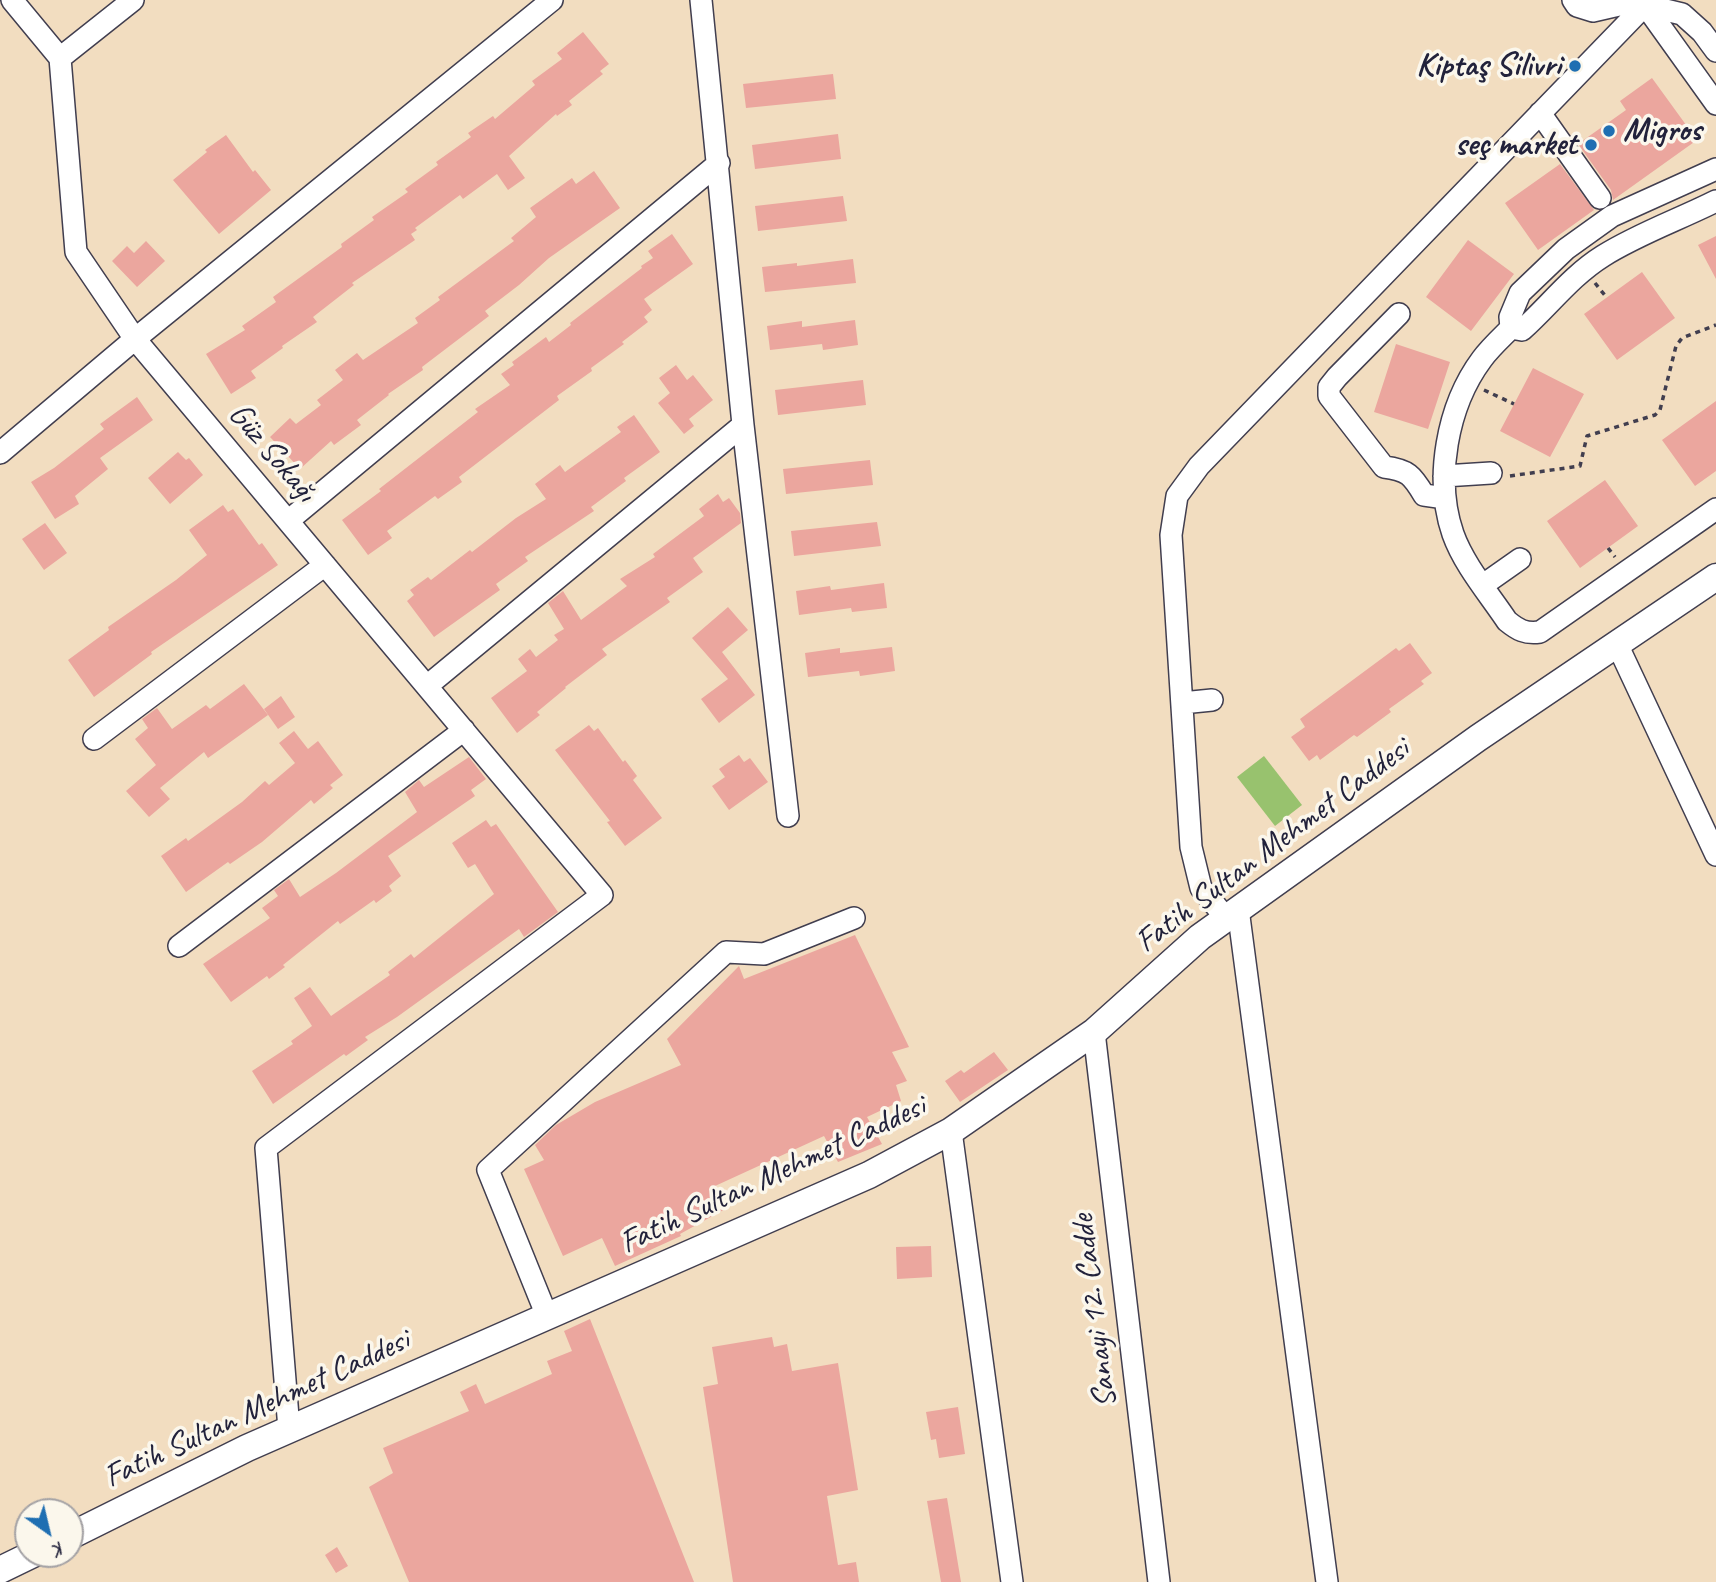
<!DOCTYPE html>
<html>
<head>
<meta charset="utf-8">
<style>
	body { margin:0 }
	#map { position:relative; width:1716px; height:1582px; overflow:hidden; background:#f2ddc0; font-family:Caveat,sans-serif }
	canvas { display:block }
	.north { position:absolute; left:14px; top:1498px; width:70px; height:70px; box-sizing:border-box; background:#fbf7ec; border:2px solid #a4a2a5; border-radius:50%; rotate:146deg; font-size:19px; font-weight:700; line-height:28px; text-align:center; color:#22223b }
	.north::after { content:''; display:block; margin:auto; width:24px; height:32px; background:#1f6fb2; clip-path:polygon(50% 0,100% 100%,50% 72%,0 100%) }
</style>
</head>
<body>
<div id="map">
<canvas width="1716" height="1582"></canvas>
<div class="north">K</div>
</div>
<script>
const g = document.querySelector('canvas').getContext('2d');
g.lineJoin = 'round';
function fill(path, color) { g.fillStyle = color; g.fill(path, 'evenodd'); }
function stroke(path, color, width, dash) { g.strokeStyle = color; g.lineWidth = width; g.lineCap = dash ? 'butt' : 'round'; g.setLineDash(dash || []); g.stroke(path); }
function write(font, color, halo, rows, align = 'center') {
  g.font = font + ' Caveat,sans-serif'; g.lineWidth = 7; g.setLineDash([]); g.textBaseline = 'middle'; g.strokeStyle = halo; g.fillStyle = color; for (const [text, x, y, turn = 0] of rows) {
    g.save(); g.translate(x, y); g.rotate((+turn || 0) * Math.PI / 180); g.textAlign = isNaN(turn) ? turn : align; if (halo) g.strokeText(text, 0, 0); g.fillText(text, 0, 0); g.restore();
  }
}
const green = new Path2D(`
	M1264 756 1302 805 1275 826 1237 777Z`);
const building = new Path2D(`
	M583 32 609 64 600 71 603 74 569 101 572 105 557 116 556 114 509 156 525 178 508 190 497 174 463 199 460 195 415 228 417 230 411 234 415 240 352 283 354 285 313 317 317 322 282 346 283 348 251 371 256 378 231 394 206 354 245 330 242 326 276 302 273 297 342 247 341 244 374 220 372 217 408 192 405 189 438 165 436 162 471 137 468 133 493 116 495 119 535 85 532 81 562 59 557 53Z
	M833 74 836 99 746 108 743 84Z
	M1652 78 1697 140 1613 200 1611 190 1578 144 1626 110 1620 101Z
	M838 134 841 159 755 169 752 145Z
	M226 135 253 172 255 170 271 190 219 234 173 180 207 152 205 150Z
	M1560 164 1594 210 1538 250 1505 203Z
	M594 171 620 208 549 258 519 285 485 311 489 316 422 367 423 370 388 394 389 395 357 420 361 425 334 445 331 441 300 469 270 437 290 418 296 424 321 405 317 400 343 380 335 370 357 353 363 360 418 323 415 318 440 300 438 297 514 241 511 238 536 217 530 208 572 178 576 184Z
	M843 196 847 221 758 231 755 206Z
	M672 234 693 264 644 299 652 310 644 317 648 322 622 342 624 344 591 368 592 371 557 396 559 400 459 477 462 482 438 499 435 496 387 531 392 538 368 555 342 520 381 491 379 489 478 412 475 409 510 385 501 374 514 365 512 362 546 337 549 342 571 325 570 323 642 268 641 266 653 258 648 251Z
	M1716 236V279L1698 245Z
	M1468 240 1514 274 1471 331 1426 297Z
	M146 241 165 261 137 287 112 261 127 246 134 253Z
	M853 259 856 283 765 292 762 267 797 263V266Z
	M1642 272 1675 318 1617 360 1584 314Z
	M855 320 858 345 823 350 822 344 770 350 767 326 802 321V327Z
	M1396 344 1450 362 1428 429 1374 412Z
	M676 365 687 380 693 375 713 400 689 419 694 426 684 434 658 403 670 393 659 378Z
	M1533 368 1584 394 1550 457 1500 431Z
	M863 380 866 405 778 415 775 390Z
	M137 397 153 420 100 458 108 469 75 496 79 504 55 519 31 482 54 468 104 429 100 424Z
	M1716 401V471L1695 486 1662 440Z
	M634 415 660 452 624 478 626 481 591 507 594 511 525 557 528 561 496 584 500 590 434 637 407 601 414 595 410 590 428 577 431 580 470 550 472 552 516 518 546 499 535 484 560 465 565 472 621 432 617 427Z
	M178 452 186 460 189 458 203 475 170 504 148 478Z
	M870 460 873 485 786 494 783 469Z
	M1605 480 1638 526 1580 568 1547 521Z
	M718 494 723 502 729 498 740 513 741 523 693 558 703 572 667 598 670 602 602 649 607 655 565 687 566 688 537 712 540 715 517 733 491 698 527 671 518 659 530 649 536 657 558 640 554 635 564 629 548 603 563 591 581 620 627 586 620 579 655 557 653 554 704 516 699 509Z
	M223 505 228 512 233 509 259 545 262 543 278 565 151 652 152 654 94 697 68 660 109 630 108 627 176 580 207 555 189 530Z
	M877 522 881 546 794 556 791 531Z
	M45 523 67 553 44 570 22 539Z
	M884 583 887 608 852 612 851 608 799 615 796 591 830 586 831 590Z
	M728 607 748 630 722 652 755 695 719 723 701 699 728 679 692 638Z
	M1410 643 1432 673 1421 681 1424 684 1389 709 1391 712 1357 737 1354 735 1320 760 1317 755 1309 761 1291 737 1305 727 1300 719 1396 648 1399 651Z
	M892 647 895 671 860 676 859 671 808 677 805 653 840 648V653Z
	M244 684 268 715 208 758 204 752 160 788 170 799 149 817 126 791 156 765 135 739 148 728 142 719 157 708 172 729 206 705 210 709Z
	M281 696 295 717 278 729 264 709Z
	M589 725 594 731 598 728 623 762 625 760 637 776 633 780 662 818 625 846 607 822 610 821 555 750Z
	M294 731 308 749 318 741 343 775 330 785 333 788 314 804 311 800 262 842 230 864 228 862 186 892 161 856 186 838 188 841 242 802 265 781 269 785 295 763 279 743Z
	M739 755 744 762 750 758 768 782 729 810 712 786 725 777 719 769Z
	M469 757 486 779 471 790 475 796 388 856 401 876 389 886 392 891 376 903 374 900 340 924 338 921 283 965 285 967 269 979 267 976 231 1002 203 964 270 918 262 908 278 896 274 890 289 879 300 897 336 873 417 812 405 792 419 780 424 787Z
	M486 820 491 827 496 824 558 912 524 937 519 929 397 1017 365 1037 368 1040 346 1056 344 1054 273 1104 252 1071 293 1044 291 1041 312 1026 294 998 310 987 331 1016 390 975 388 972 411 954 414 958 494 894 475 864 468 868 452 843Z
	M855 935 909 1047 892 1052 907 1081 896 1085 901 1101 867 1117 882 1144 838 1162 824 1136 715 1186 727 1208 680 1234 681 1236 615 1266 602 1238 563 1256 524 1169 544 1160 535 1145 556 1125 595 1102 681 1065 667 1039 739 966 744 979Z
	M994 1052 1008 1070 960 1102 945 1081 961 1070 964 1073Z
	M931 1246 932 1277 897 1279 896 1247Z
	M590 1319 694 1582H409L369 1487 393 1473 383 1448 469 1411 460 1392 476 1384 485 1404 552 1374 547 1361 572 1351 564 1331Z
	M772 1337 774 1347 787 1344 792 1371 838 1363 858 1490 827 1496 838 1565 856 1562 859 1582H733L703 1387 718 1384 712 1347Z
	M958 1407 965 1454 939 1458 936 1439 931 1440 926 1412Z
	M947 1498 961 1582H941L927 1501Z
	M337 1547 348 1566 336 1573 325 1555Z`);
const path = new Path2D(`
	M1595 283 1607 298
	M1484 390 1514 404
	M1510 476 1580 466 1587 436 1655 415 1660 410 1676 346 1682 338 1716 325
	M1608 548 1615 557`);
const minor = new Path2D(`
	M12 0 60 58 76 252 135 339 602 895 266 1148 289 1429
	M701 0 743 425 788 816
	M1573 0 1577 6 1593 11 1619 5H1645L1682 14 1702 32 1716 51
	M1645 5 1716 104
	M60 58 133 0
	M1540 113 1600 198
	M1716 201C1678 220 1638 234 1603 256 1571 276 1549 306 1522 330L1511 328C1501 338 1490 348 1482 359 1447 406 1434 479 1453 534 1464 565 1489 594 1507 621 1518 630 1525 634 1540 632L1716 509
	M1399 314 1337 377 1329 387V396L1384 467C1408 470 1412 475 1424 495L1445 498
	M1511 328 1510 317 1520 293 1566 249 1612 216 1716 169
	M0 453 135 339 552 0
	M1444 476 1491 473
	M288 521 719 163
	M1483 585 1520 559
	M1617 644 1716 855
	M427 686 743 425
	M1182 703 1212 700
	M94 739 325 565
	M1238 909 1327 1582
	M1226 918 1201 888 1191 847 1171 535 1177 496 1199 466 1650 0
	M179 946 464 730
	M1094 1032 1159 1582
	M951 1131 1012 1582
	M547 1316 488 1170 726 952 764 954 854 918`);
const major = new Path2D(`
	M70 1536 247 1448 869 1175 951 1131 1094 1032 1200 937 1478 738 1716 577
	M0 1570 33 1554`);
const markers = [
	[1575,66,7,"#1f6fb2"],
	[1609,131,7,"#1f6fb2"],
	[1591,145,7,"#1f6fb2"]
];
const poiNames = [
	["Kiptaş Silivri",1561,66],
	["Migros",1623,131,"left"],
	["seç market",1577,145]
];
const streetNames = [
	["Güz Sokağı",272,453,50],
	["Fatih Sultan Mehmet Caddesi",1273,846,-37],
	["Fatih Sultan Mehmet Caddesi",773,1175,-25],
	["Sanayi 12. Cadde",1095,1311,-97],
	["Fatih Sultan Mehmet Caddesi",257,1409,-25]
];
fill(green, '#98c26e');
fill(building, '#eba69e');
stroke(minor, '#413e4f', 24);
stroke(major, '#413e4f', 29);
stroke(path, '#413e4f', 3.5, [5, 5]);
stroke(minor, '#fff', 21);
stroke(major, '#fff', 26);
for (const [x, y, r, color] of markers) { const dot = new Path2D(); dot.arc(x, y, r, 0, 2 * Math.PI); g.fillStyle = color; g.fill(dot); stroke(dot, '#fbf7ec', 2.5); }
write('bold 33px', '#22223b', '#fbf7ec', poiNames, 'right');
write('33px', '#22223b', '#fbf7ec', streetNames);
</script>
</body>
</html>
